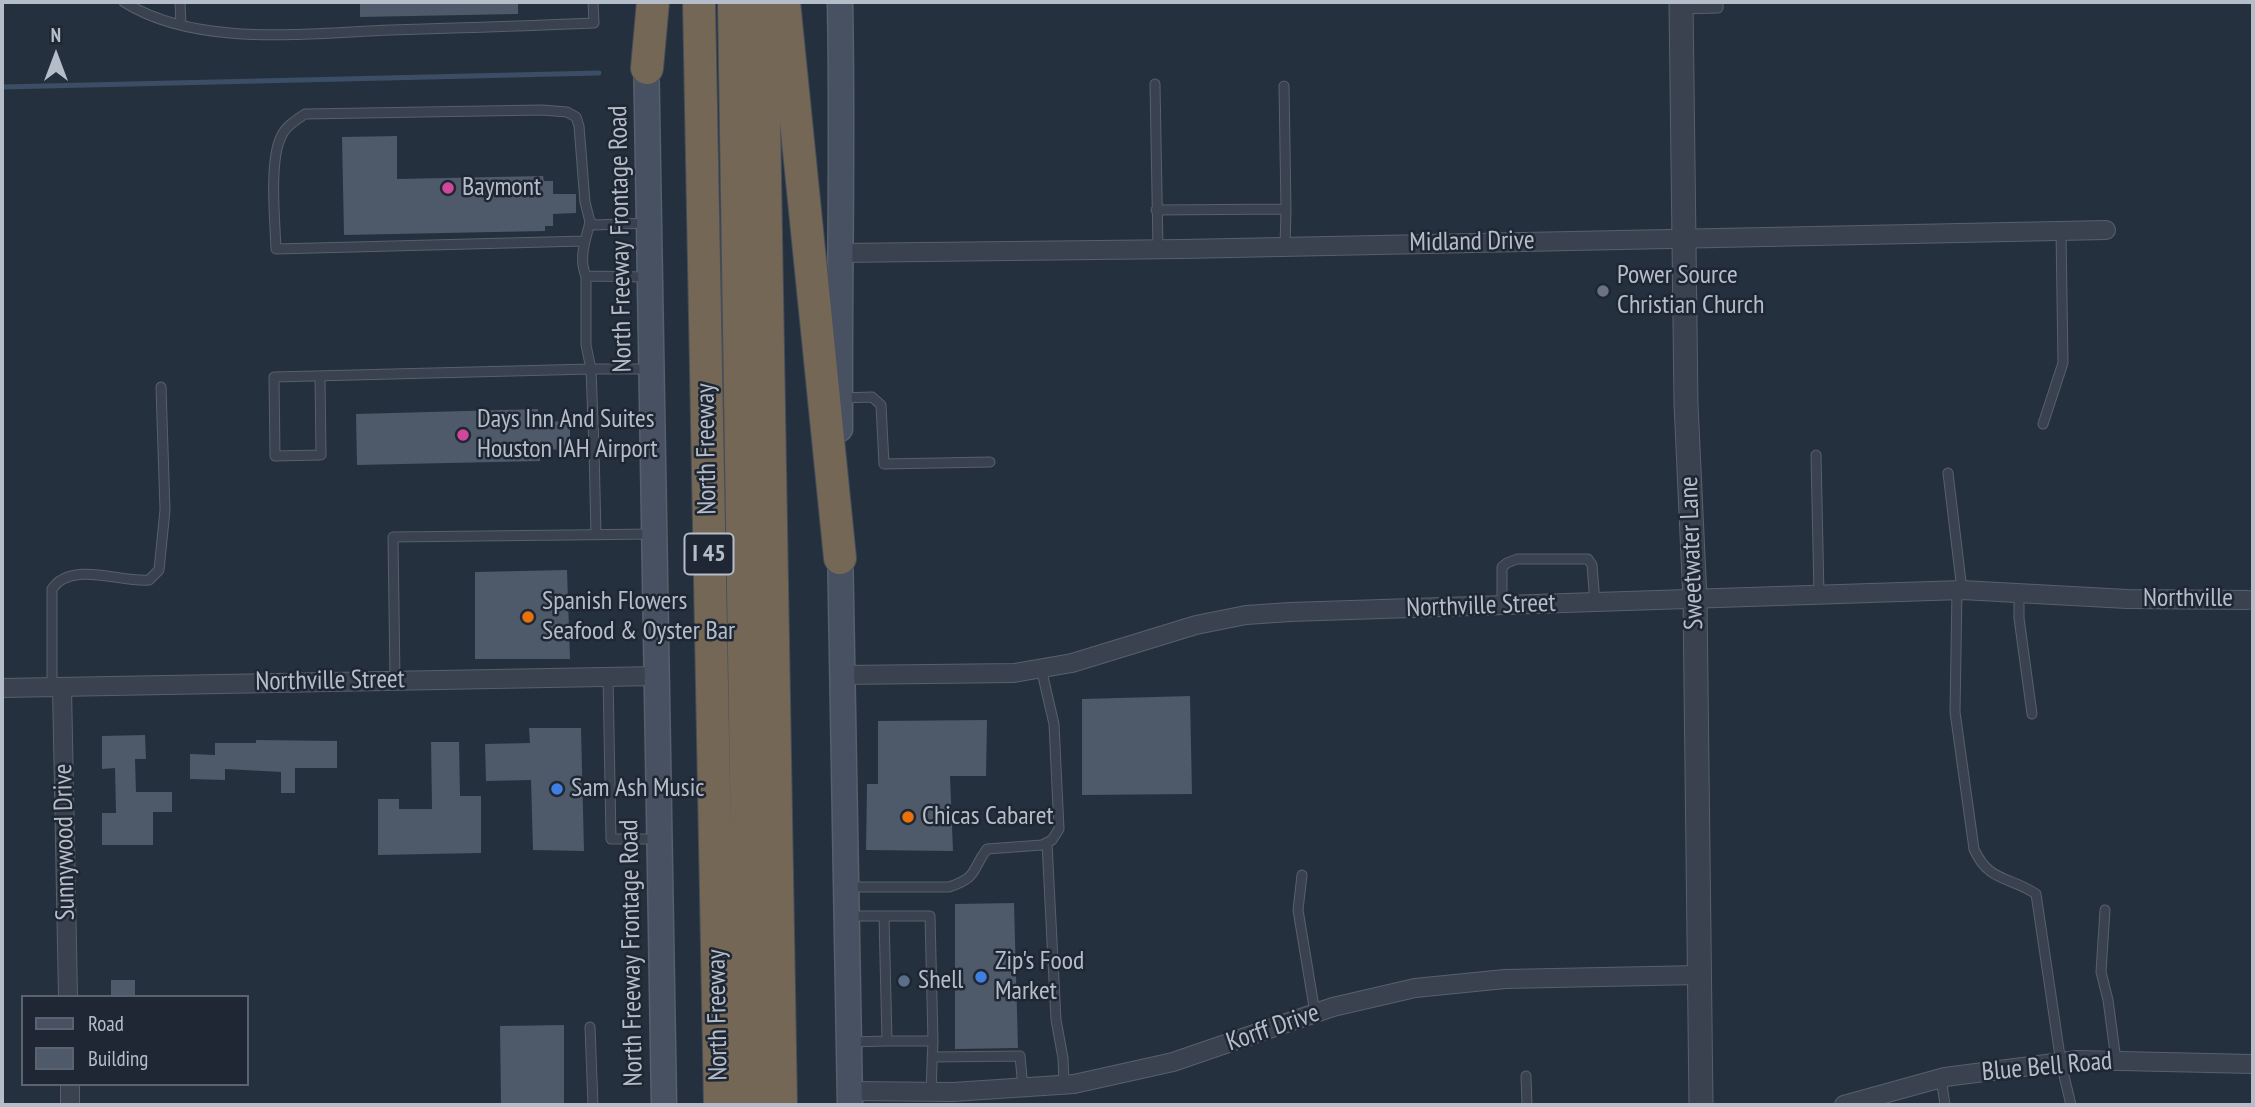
<!DOCTYPE html>
<html>
<head>
<meta charset="utf-8">
<style>
	body { margin:0 }
	#map { position:relative; width:2255px; height:1107px; overflow:hidden; background:#25303e; font-family:"PT Sans Narrow",sans-serif }
	canvas { display:block }
	.frame { position:absolute; inset:0; border:4px solid #b5bdc9; pointer-events:none }
	.legend { position:absolute; left:21px; top:995px; width:228px; height:91px; box-sizing:border-box; background:#1e2733; border:2px solid #5a636f; margin:0; padding:9px 12px; list-style:none; font-size:21px; color:#b5bdc9 }
	.legend li { display:flex; align-items:center; gap:14px; height:35px }
	.legend b { width:35px; border:2px solid #5a636f }
	.north { position:absolute; left:21px; top:21px; width:70px; height:70px; -webkit-text-stroke:5px #1e2733; paint-order:stroke; rotate:0deg; font-size:19px; font-weight:700; line-height:28px; text-align:center; color:#b5bdc9 }
	.north::after { content:''; display:block; margin:auto; width:24px; height:32px; background:#b5bdc9; clip-path:polygon(50% 0,100% 100%,50% 72%,0 100%) }
</style>
</head>
<body>
<div id="map">
<canvas width="2255" height="1107"></canvas>
<div class="frame"></div>
<ul class="legend">
<li><b style="height:9px;background:#475161"></b>Road</li>
<li><b style="height:19px;background:#4e5969"></b>Building</li>
</ul>
<div class="north">N</div>
</div>
<script>
const g = document.querySelector('canvas').getContext('2d');
g.lineJoin = 'round';
function stroke(path, color, width, dash) { g.strokeStyle = color; g.lineWidth = width; g.lineCap = dash ? 'butt' : 'round'; g.setLineDash(dash || []); g.stroke(path); }
function fill(path, color) { g.fillStyle = color; g.fill(path, 'evenodd'); }
function write(font, color, halo, rows, align = 'center') {
  g.font = font + ' "PT Sans Narrow",sans-serif'; g.lineWidth = 5; g.setLineDash([]); g.textBaseline = 'middle'; g.strokeStyle = halo; g.fillStyle = color; for (const [text, x, y, turn = 0] of rows) {
    g.save(); g.translate(x, y); g.rotate((+turn || 0) * Math.PI / 180); g.textAlign = isNaN(turn) ? turn : align; if (halo) g.strokeText(text, 0, 0); g.fillText(text, 0, 0); g.restore();
  }
}
const stream = new Path2D(`
	M2 87 599 73`);
const building = new Path2D(`
	M360 2H518V14L360 17Z
	M397 136V179L543 176 544 181H553V194H576V213L553 214V226H545V231L344 235 342 137Z
	M538 409 539 422 570 421V449L540 450V461L357 465 356 414Z
	M567 570 570 659H475V572Z
	M1190 696 1192 794 1082 795V699Z
	M987 720 986 776H950L953 851 866 850 867 784H878V721Z
	M529 728H581L584 851 533 850 531 780 486 781 485 744 530 743Z
	M145 735 146 759H135L136 792H172V812H153V845H102V813H116L115 768 102 769V736Z
	M256 740 337 741V768H295V793H281V772L225 769V780L190 779V754L215 755V743H256Z
	M431 742H459L460 796H481V853L378 855V799H399V809H432Z
	M1014 903 1018 1048 955 1049V904Z
	M111 980H135V997H111Z
	M564 1025V1105H501L500 1026Z`);
const service = new Path2D(`
	M124 2C197 48 308 33 391 30 459 28 526 26 594 23L593 2
	M180 2 181 25
	M1681 9 1718 8V2
	M1155 84 1158 249
	M1284 86 1286 209
	M1156 210 1286 209 1285 247
	M590 222C586 239 578 258 586 276L649 277
	M585 241 276 249C275 221 269 161 281 137 285 127 296 120 305 114L542 110 567 112 576 117 579 126 585 202 590 222 595 225 648 223
	M648 369H591L594 449H652
	M320 376 321 455 275 456 274 377 591 369 586 345V276
	M841 398 872 397 881 405 884 464 990 462
	M2043 424 2063 363 2061 231
	M594 449 596 535
	M1816 455 1819 595
	M1948 473 1962 590
	M1957 590 1955 712 1974 849C1989 883 2010 876 2036 894L2061 1063 2071 1105
	M2019 593V618L2032 714
	M1502 606V567L1507 563 1517 559H1588L1592 565 1595 603
	M608 676 611 839H656
	M395 680 393 537 654 534
	M52 687V589C71 560 121 583 149 580L159 570 165 510 161 387
	M1047 843 1056 1020 1063 1058 1064 1085
	M1302 875 1298 910 1315 1013
	M848 887H949C979 877 971 870 987 849L1042 845 1052 840 1059 829 1054 724 1041 668
	M2105 910 2101 972 2108 1000 2116 1060
	M849 916H884L887 1041 851 1042
	M884 916H930L933 1041H887
	M590 1027 593 1105
	M932 1057 1020 1056 1023 1088
	M1526 1076 1527 1105
	M1941 1078 1945 1105
	M931 1091 933 1041`);
const minor = new Path2D(`
	M839 253 1183 249 2106 230
	M843 675 1014 673 1072 663 1196 625 1246 615 1290 612 1962 590 2127 599 2248 600
	M62 687 68 997
	M2 688 658 676
	M70 1084V1105
	M850 1091 953 1092 1074 1084 1173 1062 1333 1007 1415 988 1505 979 1699 975
	M1844 1105 1945 1077 2077 1060 2253 1064`);
const tertiary = new Path2D(`
	M1681 2 1686 404 1695 600 1701 1105`);
const secondary = new Path2D(`
	M646 49 664 1105
	M840 429C839 287 843 144 840 2
	M840 543 850 1105`);
const motorway = new Path2D(`
	M699 2 720 1105
	M734 2 751 1105
	M762 2 781 1105
	M784 2 840 558
	M647 68 653 2`);
const markers = [
	[448,188,7,"#d1479c"],
	[1603,291,7,"#6b7280"],
	[463,435,7,"#d1479c"],
	[528,617,7,"#e8710a"],
	[557,789,7,"#3f7fe0"],
	[908,817,7,"#e8710a"],
	[981,977,7,"#3f7fe0"],
	[904,981,7,"#5c6f8a"]
];
const shields = [
	[709,554,49]
];
const shieldNames = [
	["I 45",709,554]
];
const poiNames = [
	["Baymont",462,188],
	["Power Source",1617,276],
	["Christian Church",1617,306],
	["Days Inn And Suites",477,420],
	["Houston IAH Airport",477,450],
	["Spanish Flowers",542,602],
	["Seafood & Oyster Bar",542,632],
	["Sam Ash Music",571,789],
	["Chicas Cabaret",922,817],
	["Zip's Food",995,962],
	["Market",995,992],
	["Shell",918,981]
];
const streetNames = [
	["North Freeway Frontage Road",621,239,-91],
	["Midland Drive",1472,242,-1],
	["North Freeway",707,449,-91],
	["Sweetwater Lane",1692,553,-92],
	["Northville",2188,599],
	["Northville Street",1481,606,-2],
	["Northville Street",330,681,-1],
	["Sunnywood Drive",65,842,-91],
	["North Freeway Frontage Road",632,953,-91],
	["North Freeway",718,1015,-91],
	["Korff Drive",1273,1028,-19],
	["Blue Bell Road",2047,1067,-5]
];
stroke(stream, '#3b4e66', 5);
fill(building, '#4e5969');
stroke(service, '#57606c', 11);
stroke(minor, '#57606c', 20);
stroke(tertiary, '#57606c', 25);
stroke(secondary, '#57606c', 27);
stroke(motorway, '#444d59', 34);
stroke(service, '#39424e', 9);
stroke(minor, '#39424e', 18);
stroke(tertiary, '#39424e', 23);
stroke(secondary, '#475161', 24);
stroke(motorway, '#746756', 32);
for (const [x, y, r, color] of markers) { const dot = new Path2D(); dot.arc(x, y, r, 0, 2 * Math.PI); g.fillStyle = color; g.fill(dot); stroke(dot, '#1e2733', 2.5); }
for (const [x, y, w] of shields) { const box = new Path2D(); box.roundRect(x - w / 2, y - 20.5, w, 41, 5); g.fillStyle = '#1e2733'; g.fill(box); stroke(box, '#b5bdc9', 2); }
write('bold 24px', '#b5bdc9', null, shieldNames);
write('26px', '#b5bdc9', '#1e2733', poiNames, 'left');
write('26px', '#b5bdc9', '#1e2733', streetNames);
</script>
</body>
</html>
